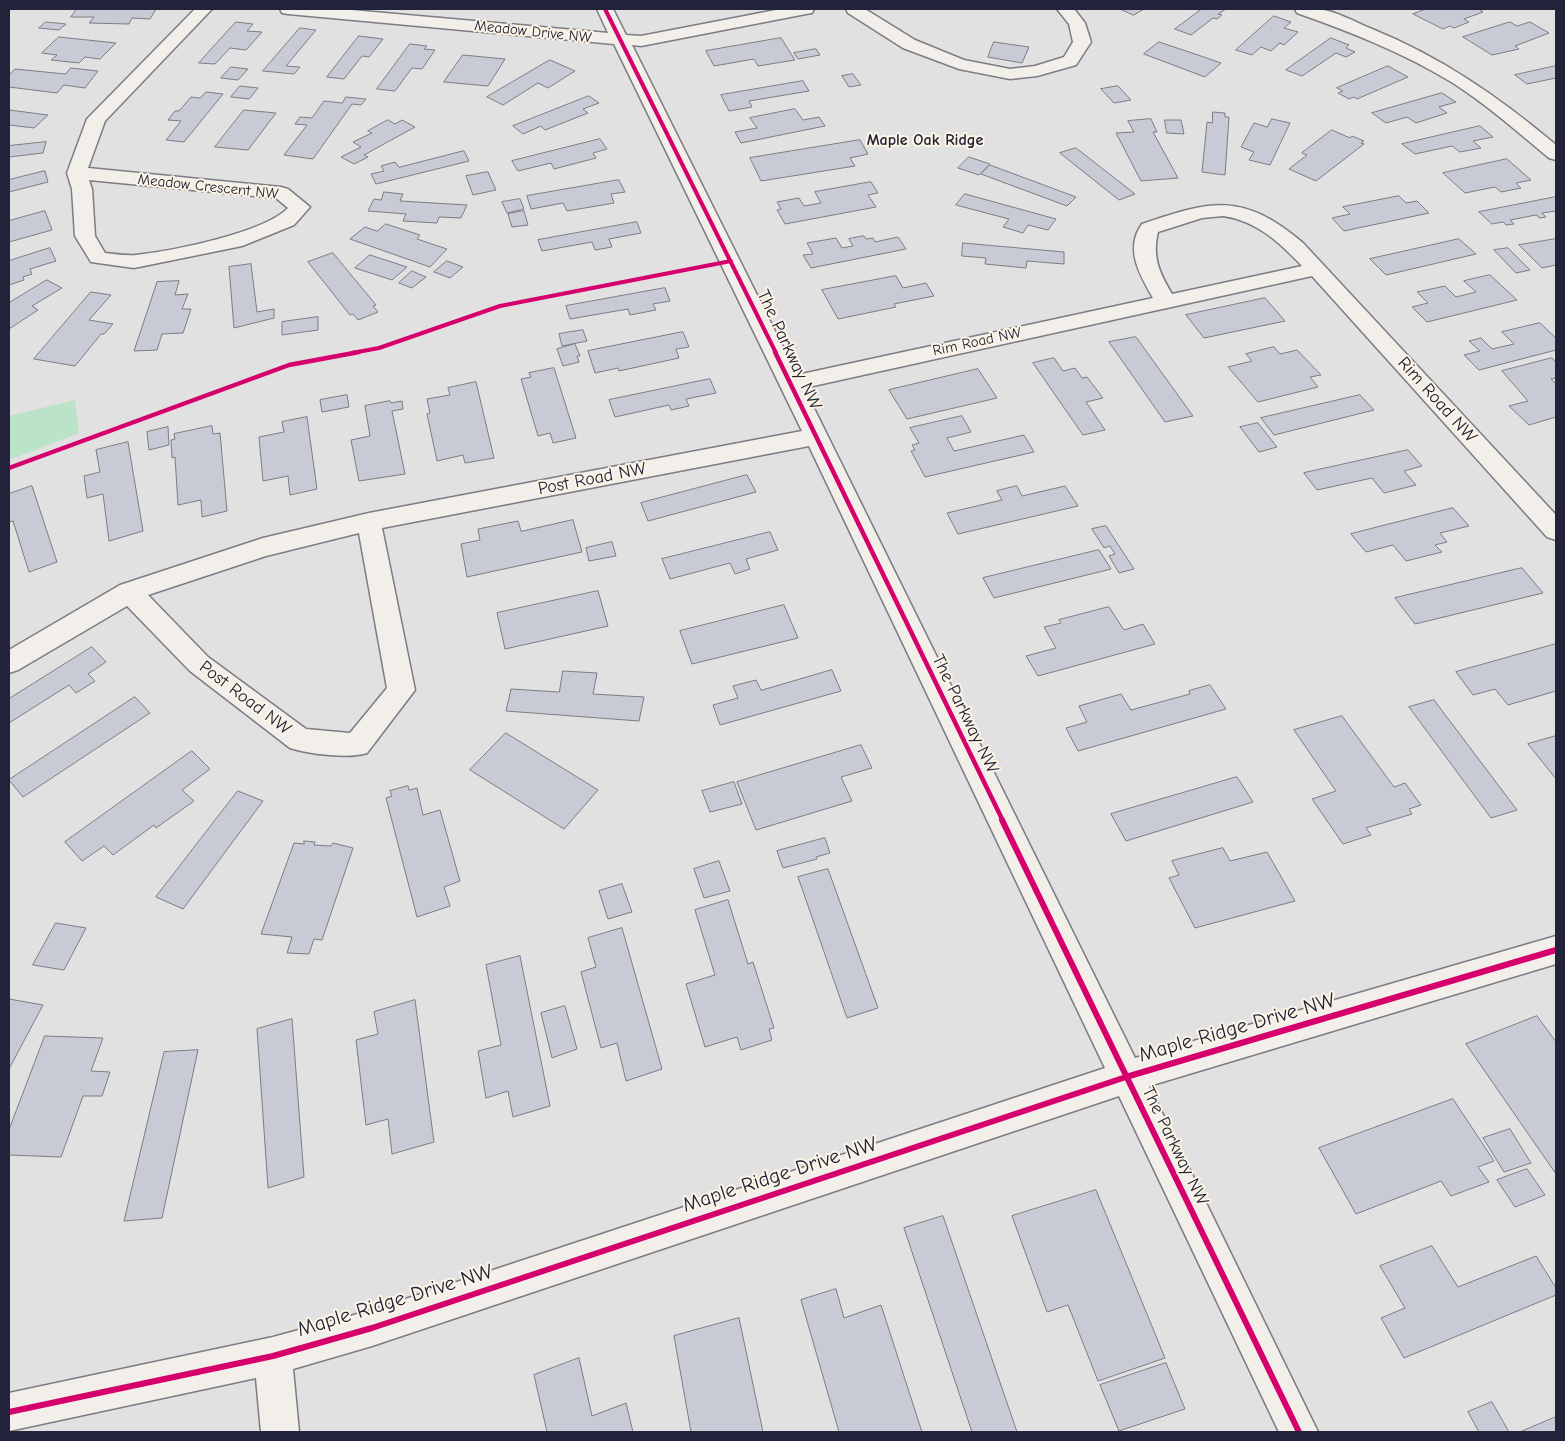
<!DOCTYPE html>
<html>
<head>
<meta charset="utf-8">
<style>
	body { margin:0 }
	#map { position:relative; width:1565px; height:1441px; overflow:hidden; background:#e1e1e2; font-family:"Comic Neue",sans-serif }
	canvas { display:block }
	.frame { position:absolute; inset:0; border:10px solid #22223b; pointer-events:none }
</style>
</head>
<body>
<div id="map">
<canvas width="1565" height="1441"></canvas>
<div class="frame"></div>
</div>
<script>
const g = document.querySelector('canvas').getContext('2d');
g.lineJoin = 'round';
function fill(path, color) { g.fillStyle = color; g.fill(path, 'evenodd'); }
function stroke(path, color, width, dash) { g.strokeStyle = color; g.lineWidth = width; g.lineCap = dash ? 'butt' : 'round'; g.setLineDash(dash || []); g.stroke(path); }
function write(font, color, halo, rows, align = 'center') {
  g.font = font + ' "Comic Neue",sans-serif'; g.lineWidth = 4; g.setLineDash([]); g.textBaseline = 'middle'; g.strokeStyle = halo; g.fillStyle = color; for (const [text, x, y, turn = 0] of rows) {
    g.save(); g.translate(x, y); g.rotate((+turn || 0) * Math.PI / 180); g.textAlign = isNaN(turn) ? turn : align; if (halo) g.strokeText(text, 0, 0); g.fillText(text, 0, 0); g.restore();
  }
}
const green = new Path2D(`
	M75 400 79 433 9 460V416Z`);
const building = new Path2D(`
	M77 9H156L150 19 132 18 129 24 89 23 94 17H71Z
	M1120 9H1144L1134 15Z
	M1202 9H1226L1218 14 1222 15 1217 19 1213 18 1191 35 1175 29Z
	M1426 9H1483L1480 10 1483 12 1464 19 1469 22 1454 28 1450 26 1443 29 1413 14Z
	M1274 16 1291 22 1284 28 1298 32 1284 45 1280 43 1271 51 1261 47 1252 55 1236 50Z
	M46 22 66 24 59 30 39 28Z
	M236 22 253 24 247 31 262 32 246 50 230 48 215 64 199 63Z
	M1510 22 1517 26 1530 22 1549 33 1515 46 1519 49 1492 55 1463 37Z
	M300 28 316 30 286 66 300 67 294 74 263 71Z
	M359 36 383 39 369 57 362 56 344 79 327 77Z
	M59 37 116 43 100 59 85 57 79 63 51 60 57 55 42 53Z
	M781 38 795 60 758 66 754 59 714 66 706 51Z
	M1331 38 1349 45 1346 48 1355 52 1346 57 1336 53 1302 76 1286 70Z
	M994 42 1029 47 1022 63 988 57Z
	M1159 42 1195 54 1221 63 1205 77 1144 54Z
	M410 44 427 46 424 49 435 50 422 69 412 68 395 91 377 89Z
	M816 49 820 55 798 59 794 53Z
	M463 55 505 59 488 86 444 82Z
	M550 60 575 71 548 88 538 83 503 105 487 97Z
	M1388 66 1408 77 1357 99 1354 97 1349 99 1338 93 1343 91 1337 88Z
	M1556 66V78L1527 84 1515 75Z
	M231 67 248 69 238 80 221 78Z
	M71 68 98 71 85 88 64 85 57 93 9 87V75L15 69 65 74Z
	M853 74 861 85 849 87 842 76Z
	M803 81 809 91 749 101 752 107 729 111 721 95Z
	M240 86 258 88 249 99 231 97Z
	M1118 86 1131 100 1114 103 1101 89Z
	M206 92 223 94 184 142 166 140 181 121 168 120 175 111H179L191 97 200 98Z
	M1442 93 1456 102 1439 107 1447 113 1416 123 1407 117 1386 123 1372 113Z
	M589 96 599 103 583 109 588 113 545 130 541 126 523 134 513 126Z
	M346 97 366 99 361 105 352 104 313 159 284 155 307 125 295 124 300 117 312 118 324 101 342 103Z
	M795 109 803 120 819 117 825 126 741 143 735 132 757 128 750 118Z
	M9 110 48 115 34 128 9 125Z
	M244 110 276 113 248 150 215 147Z
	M1213 112 1225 113V117H1229L1225 175 1202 172 1207 122 1212 123Z
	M1151 119 1157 132H1153L1178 178 1141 181 1116 133 1134 132 1128 121Z
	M1272 119 1290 123 1270 165 1249 160 1254 152 1241 147 1254 123 1267 127Z
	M388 120 395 124 402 120 415 127 364 155 368 157 354 164 341 157 361 147 353 142 372 133 368 131Z
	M1165 120H1181L1184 134 1167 133Z
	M1480 126 1493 137 1473 141 1481 148 1460 152 1452 146 1415 154 1402 144Z
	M1332 130 1350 138 1352 136 1364 141 1361 143 1364 144 1316 181 1289 169 1307 155 1302 153Z
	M600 139 607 149 593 153 596 158 554 169 551 163 518 171 512 161Z
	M860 140 868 154 850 158 855 166 761 181 750 158Z
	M46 142 43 153 9 157V146Z
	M1076 148 1135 194 1119 200 1060 153Z
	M464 151 469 161 376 184 371 174 384 171 381 166 395 162 399 167Z
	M969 157 990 164 979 175 958 168Z
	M1507 159 1531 180 1516 183 1521 188 1501 192 1495 187 1465 193 1443 173Z
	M990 165 1076 197 1067 206 981 174Z
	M45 171 48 182 9 192V180Z
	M488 172 496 190 473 195 466 176Z
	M619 180 625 192 611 194 614 203 567 211 563 203 531 209 527 196Z
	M871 182 878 193 868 195 876 207 785 224 777 210 781 209 777 202 799 198 804 206 821 203 815 192Z
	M384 192 403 194 400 201 467 205 461 218 439 217 437 223 403 221 406 214 368 211 374 199 381 200Z
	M965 194 1056 219 1048 230 1028 225 1023 233 1003 227 1009 219 956 205Z
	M1399 196 1406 203 1417 201 1429 213 1344 231 1332 218 1350 214 1343 207Z
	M1556 197V211L1542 213 1546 217 1540 218 1536 215 1510 220 1514 224 1506 225 1503 222 1492 224 1479 212Z
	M520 199 524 209 507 213 502 202Z
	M45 211 52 230 9 242V221Z
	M524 211 528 225 512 227 508 214Z
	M637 222 641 233 609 239 612 247 595 250 592 242 542 251 538 240Z
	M386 224 420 235 417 239 447 249 430 267 350 239 365 227 377 231Z
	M864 236 866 239 873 238 875 242 898 237 906 249 811 268 803 255 813 254 807 243 836 238 842 248 853 246 849 239Z
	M1459 239 1476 254 1386 275 1370 259Z
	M1556 239V265L1542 268 1519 245Z
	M963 243 1064 252V264L1027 261 1026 268 985 264 986 258 962 256Z
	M50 248 56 261 30 269 32 274 23 277 24 280 9 285V261Z
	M1508 248 1530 270 1516 273 1494 250Z
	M333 253 376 305 373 306 378 312 358 320 353 314 350 315 308 262Z
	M370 255 407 267 392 280 355 268Z
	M447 261 463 267 450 278 434 272Z
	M251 264 257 312 274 309V318L234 328 229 267Z
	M412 271 426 277 412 288 399 283Z
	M1490 275 1517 300 1427 322 1412 307 1428 303 1417 292 1445 286 1456 297 1476 292 1464 281Z
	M896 276 903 288 926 283 934 296 894 304 896 307 838 319 822 290Z
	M47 280 62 288 32 306 38 310 9 329V303Z
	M179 281 175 295 188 294 182 309H191L183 333 162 334 157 350 134 351 157 282Z
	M665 288 670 301 653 304 656 310 630 315 628 309 570 319 566 306Z
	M91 292 111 295 89 320 113 324 104 334H101L75 366 34 359Z
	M1265 298 1285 321 1204 338 1186 315Z
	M318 317V330L282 335V322Z
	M1540 323 1556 338V350L1479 370 1464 355 1480 351 1469 341 1481 338 1492 349 1514 344 1502 332Z
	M583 330 587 341 562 346 559 334Z
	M683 332 689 347 676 349 679 358 619 371 618 368 595 373 588 351Z
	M1136 337 1193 416 1165 422 1109 342Z
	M575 344 580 356H577L579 362 563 366 557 349Z
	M1274 347 1280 354 1297 350 1321 375 1310 377 1318 387 1258 402 1228 367 1252 361 1246 354Z
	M1054 358 1063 371 1075 368 1082 378 1087 377 1103 398 1086 402 1105 430 1083 435 1033 363Z
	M1552 358 1556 362V378L1551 379 1556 384V417L1529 425 1509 406 1528 401 1502 371Z
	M554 368 576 438 553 443 550 433 538 436 521 379 531 377 529 373Z
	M978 369 997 398 907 419 889 390Z
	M710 379 716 393 686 399 689 406 671 410 669 405 615 417 609 400Z
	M476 382 494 458 465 463 463 455 437 461 427 414 430 413 427 399 450 395 448 388Z
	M347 395 349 407 322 412 320 400Z
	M1360 395 1374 410 1274 435 1261 418Z
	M390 401 391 403 402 401 403 409 392 411 405 474 359 481 351 440 370 436 365 406Z
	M962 416 971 432 947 438 954 451 1024 435 1034 452 925 477 911 451 915 450 912 445 919 443 910 428Z
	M307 417 317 489 290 495 288 476 263 481 259 437 284 432 282 422Z
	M1258 423 1277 447 1259 452 1240 427Z
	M212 426 213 434 220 433 227 511 202 517 201 500 178 505 175 457 172 458 171 440 175 439 174 434Z
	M168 427 169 445 149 450 147 432Z
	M128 442 143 531 109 541 103 494 87 498 84 476 100 472 96 450Z
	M1408 450 1422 466 1404 471 1416 485 1384 493 1372 478 1317 490 1304 473Z
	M747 475 756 492 648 521 641 503Z
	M32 486 57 562 29 572 13 521 9 522V494Z
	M1017 486 1022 496 1065 486 1078 506 958 534 947 513 1002 500 997 491Z
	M1453 508 1469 526 1440 533 1447 542 1435 545 1442 552 1406 561 1393 545 1366 552 1351 534Z
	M573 520 582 552 467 577 461 544 480 540 478 529 518 521 521 531Z
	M1106 526 1134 569 1119 573 1109 556 1115 554 1110 546 1104 548 1092 529Z
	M770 532 778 550 746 559 750 569 735 574 730 563 670 579 662 559Z
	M612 542 616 556 589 561 586 548Z
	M1099 550 1111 569 994 598 983 578Z
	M1522 568 1543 593 1415 624 1395 598Z
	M598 591 608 626 505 649 497 613Z
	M784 605 798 638 692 664 680 631Z
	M1109 607 1124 630 1143 624 1155 644 1038 676 1026 656 1056 648 1044 627 1061 623 1059 620Z
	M1556 644V691L1508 705 1495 689 1473 695 1456 672Z
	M92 647 106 662 88 674 95 681 76 693 69 685 9 723V699Z
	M832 670 841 691 720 725 713 705 738 698 733 686 756 680 761 690Z
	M563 671 597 673 593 694 644 697 639 721 506 711 511 689 559 692Z
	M1210 685 1226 709 1078 751 1066 728 1087 722 1079 706 1121 694 1131 710 1190 694 1189 691Z
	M135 697 150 713 23 797 9 780Z
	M1434 700 1517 810 1491 818 1409 707Z
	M1342 716 1394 787 1405 783 1421 805 1409 809 1412 814 1366 828 1371 835 1343 844 1312 799 1336 791 1294 730Z
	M506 733 598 790 564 829 470 770Z
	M1556 736V779L1528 744Z
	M861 745 872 768 841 777 852 801 756 830 737 782Z
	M192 751 210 769 182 790 194 801 156 828 154 825 113 855 104 846 82 861 65 842Z
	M1237 777 1253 802 1126 841 1111 814Z
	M734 782 742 804 710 812 702 791Z
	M408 786 409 790 417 788 423 815 440 810 460 881 444 887 450 906 417 917 386 798 392 796 390 791Z
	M238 791 263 801 183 909 156 897Z
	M825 838 830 853 816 857 817 859 783 868 777 851Z
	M304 841 315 842 314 845 331 846 333 843 353 848 322 940 314 939 309 954 287 953 292 937 261 934 294 843 304 844Z
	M1223 848 1230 861 1267 852 1295 901 1195 928 1169 878 1179 875 1172 861Z
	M719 861 730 891 704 898 694 869Z
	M828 869 878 1008 847 1018 798 877Z
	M622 884 632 912 608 919 599 891Z
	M728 900 748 964 753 962 774 1028 769 1029 772 1040 741 1050 737 1037 705 1047 686 984 715 975 695 910Z
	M56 923 86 928 64 970 33 965Z
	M622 928 662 1069 626 1081 617 1043 601 1048 581 972 596 967 588 938Z
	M520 956 550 1106 513 1117 508 1091 486 1098 478 1051 501 1045 486 965Z
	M9 999 43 1005 9 1069Z
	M415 1000 434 1142 392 1154 388 1119 366 1125 356 1040 378 1034 374 1012Z
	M565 1006 577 1049 552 1058 541 1013Z
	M1537 1016 1556 1042V1174L1466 1044Z
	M292 1019 304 1177 268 1188 257 1029Z
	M45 1036 103 1038 91 1071 110 1072 102 1096H83L61 1157 9 1155V1130Z
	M198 1050 162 1218 124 1221 164 1052Z
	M1453 1099 1494 1161 1478 1167 1489 1182 1451 1196 1441 1181 1356 1214 1319 1148Z
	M1510 1129 1531 1163 1504 1172 1483 1138Z
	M1527 1169 1545 1195 1515 1207 1497 1180Z
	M1096 1190 1165 1358 1098 1381 1068 1305 1047 1312 1012 1216Z
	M943 1216 1017 1432H972L904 1228Z
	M1432 1246 1458 1287 1536 1256 1556 1288V1295L1404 1358 1381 1318 1405 1308 1380 1266Z
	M836 1289 844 1318 881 1305 922 1432H839L801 1300Z
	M739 1318 763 1432H691L674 1336Z
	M579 1358 592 1416 626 1403 633 1432H547L534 1375Z
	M1166 1363 1185 1409 1119 1431 1100 1385Z
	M1492 1402 1509 1432H1479L1468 1412Z
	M1556 1417V1432H1520Z`);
const minor = new Path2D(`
	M195 9H212L105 121 88 168 281 187 288 189 310 207 294 225 242 246 134 268 91 262 75 236 72 189 67 173 87 119ZM89 180 276 198 288 208C264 233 172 251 136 255 126 256 115 254 105 253L95 236 92 189Z
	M280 9H340L608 33 597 9H613L626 35 641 36 781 9H814L812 13 806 14 641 46 632 45 797 375 1153 298C1140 275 1124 249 1142 224 1212 200 1243 192 1303 243L1556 515V540L1547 537 1312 276 804 388 1135 1058 1556 936V964L1149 1086 1318 1432H1279L1119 1096 372 1346 293 1369 299 1432H261L256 1378 9 1431V1393L273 1337 372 1310 1105 1068 809 446 382 528 415 690 367 753C349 759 309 754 290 748L190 671 127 606 18 670 9 673V650L120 585 263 538 369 513 802 431 614 44 288 14 282 13ZM1223 216C1257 221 1279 242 1302 266L1172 294C1159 272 1152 257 1158 232L1202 218ZM359 533 387 688 350 733 306 729 208 657 148 595 266 556Z
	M846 9H865L915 40 964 60 1010 69 1035 66 1064 57 1073 42 1069 24 1057 9H1074L1085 23 1091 42 1076 65 1037 76 1010 79 959 69 903 48 848 13Z
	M1295 9C1302 9 1311 8 1318 9 1336 11 1355 22 1372 29 1441 57 1499 97 1556 145V160L1549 158C1518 132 1487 105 1453 83 1404 53 1351 32 1297 13Z`);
const cyclewayFar2 = new Path2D(`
	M605 9 776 353
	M352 353 379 348 500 306 731 261`);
const cyclewayFar1 = new Path2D(`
	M775 352 1003 821
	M9 468 289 365 359 352`);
const cycleway = new Path2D(`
	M1002 820 1299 1432
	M9 1412 273 1356 372 1328 1126 1077 1556 950`);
const farStreetnames = [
	["Meadow Drive NW",533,32,6],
	["Meadow Crescent NW",208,187,6],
	["Rim Road NW",977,342,-12]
];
const farQuarternames = [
	["Maple Oak Ridge",925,140]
];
const streetNames = [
	["The Parkway NW",789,350,65],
	["Rim Road NW",1437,400,48],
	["Post Road NW",592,479,-11],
	["Post Road NW",245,698,37],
	["The Parkway NW",965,714,64],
	["The Parkway NW",1175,1146,64]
];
const nearStreetnames = [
	["Maple Ridge Drive NW",1237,1028,-16],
	["Maple Ridge Drive NW",780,1175,-18],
	["Maple Ridge Drive NW",395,1301,-17]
];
fill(green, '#bbe3c8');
fill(building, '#c8cbd5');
stroke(building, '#7c7c82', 1);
stroke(minor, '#7c7c82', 3);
fill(minor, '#f2efea');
stroke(cyclewayFar2, '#d6006c', 4);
stroke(cyclewayFar1, '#d6006c', 4.5);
stroke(cycleway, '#d6006c', 6);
write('15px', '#22223b', '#fcf5e5', farStreetnames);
write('bold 16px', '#22223b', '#fcf5e5', farQuarternames);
write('18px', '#22223b', '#fcf5e5', streetNames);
write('21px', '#22223b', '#fcf5e5', nearStreetnames);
</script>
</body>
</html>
